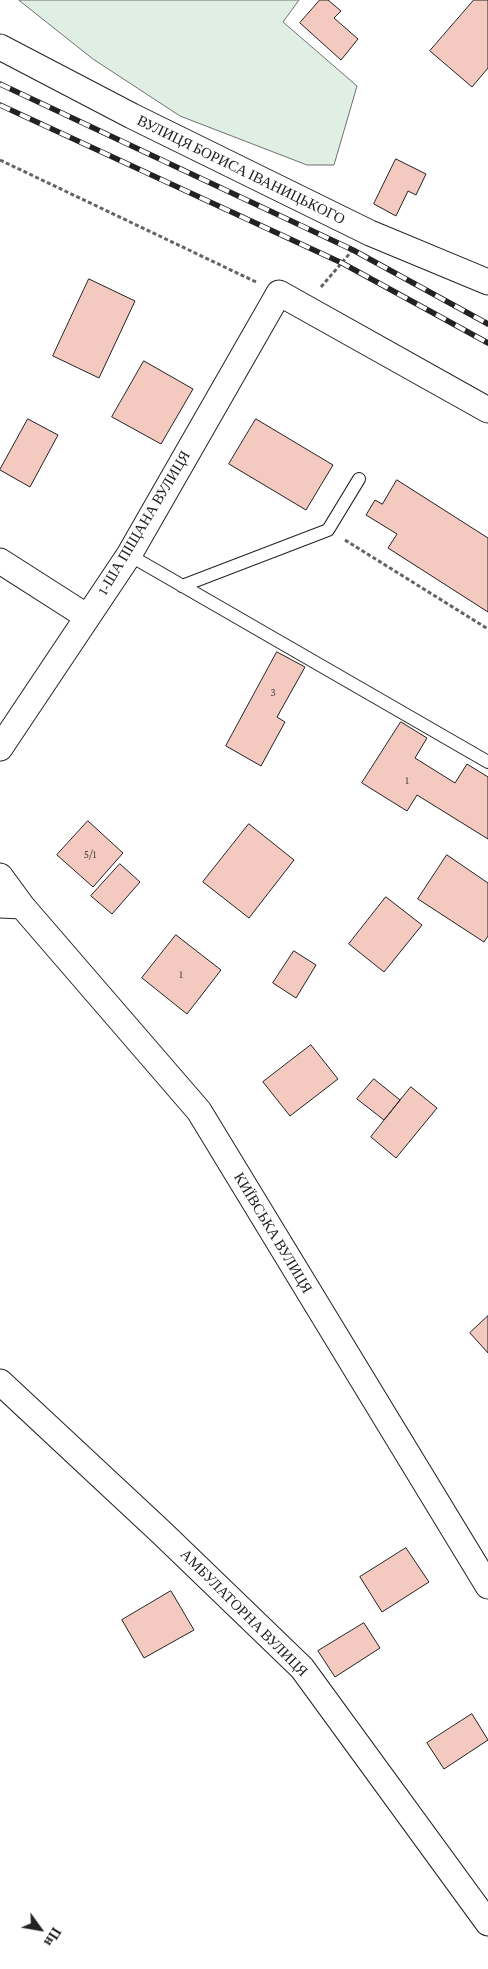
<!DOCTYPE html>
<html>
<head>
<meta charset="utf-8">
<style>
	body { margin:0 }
	#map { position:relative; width:488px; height:1969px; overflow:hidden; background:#fff; font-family:"Crimson Pro",serif }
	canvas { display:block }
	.north { position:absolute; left:15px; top:1904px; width:50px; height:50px; -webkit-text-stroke:4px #fff; paint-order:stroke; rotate:122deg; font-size:14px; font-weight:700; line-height:20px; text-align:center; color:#222 }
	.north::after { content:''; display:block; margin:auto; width:18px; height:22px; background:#222; clip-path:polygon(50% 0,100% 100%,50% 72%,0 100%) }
</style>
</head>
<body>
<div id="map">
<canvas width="488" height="1969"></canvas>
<div class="north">Пн</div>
</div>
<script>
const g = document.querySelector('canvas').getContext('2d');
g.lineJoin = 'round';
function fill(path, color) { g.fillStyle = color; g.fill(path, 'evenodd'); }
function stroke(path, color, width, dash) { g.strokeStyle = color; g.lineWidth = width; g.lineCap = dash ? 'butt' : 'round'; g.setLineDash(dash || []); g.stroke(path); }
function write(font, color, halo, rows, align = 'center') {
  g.font = font + ' "Crimson Pro",serif'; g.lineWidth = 4; g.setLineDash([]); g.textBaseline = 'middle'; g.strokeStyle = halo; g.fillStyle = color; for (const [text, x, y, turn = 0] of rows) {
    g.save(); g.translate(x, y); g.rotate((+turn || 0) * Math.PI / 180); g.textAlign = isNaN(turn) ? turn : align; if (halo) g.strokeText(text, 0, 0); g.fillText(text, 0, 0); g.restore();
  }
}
const green = new Path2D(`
	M19 0H299L283 22 357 86 334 165H307L180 116 93 59Z`);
const building = new Path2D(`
	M320 0H328L341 11 334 18 358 39 341 60 300 23Z
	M474 0H488V68L472 87 430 51Z
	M396 159 426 174 416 195 408 191 396 216 374 204Z
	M89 279 135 301 99 378 53 356Z
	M144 361 193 389 161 444 112 417Z
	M28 419 58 435 30 487 0 470Z
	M256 419 333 465 306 510 229 464Z
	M397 480 488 538V612L388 548 397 534 366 515 375 500 382 504Z
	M277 652 305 667 277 717 285 722 261 766 226 746Z
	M401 722 427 738 415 758 455 783 467 764 488 777V839L417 795 407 811 362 783Z
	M88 821 123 853 93 887 57 855Z
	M249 824 294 860 249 918 203 882Z
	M447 855 488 883V936L484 942 418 899Z
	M120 864 140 882 112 914 91 896Z
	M386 897 422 925 384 972 349 944Z
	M176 935 221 970 187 1014 142 978Z
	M294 951 316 965 296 998 273 983Z
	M311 1045 338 1079 290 1116 263 1082Z
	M374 1079 400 1100 384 1120 357 1099Z
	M411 1087 437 1108 396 1158 371 1137Z
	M488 1316V1353L470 1333Z
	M406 1548 429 1582 382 1612 360 1577Z
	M171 1591 194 1630 144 1658 122 1620Z
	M364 1623 380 1648 335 1677 318 1651Z
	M472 1714 488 1740 444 1769 427 1743Z`);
const path = new Path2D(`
	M0 160 256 282
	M321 287 351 252
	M345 540 488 629`);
const lane = new Path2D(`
	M129 555 488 762
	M182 586 328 530 359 479`);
const street = new Path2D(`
	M0 47 132 116 370 233 488 282
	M0 561 86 616
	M0 748 129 555 279 293 488 410
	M0 876 22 906 0 905
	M22 906 199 1111 488 1586
	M0 1382 162 1533 302 1668 488 1923`);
const rail = new Path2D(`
	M0 84 353 250 488 324
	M0 105 342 263 488 343`);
const numberNames = [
	["3",273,692],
	["1",407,780],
	["5/1",90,854],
	["1",181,974]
];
const streetNames = [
	["ВУЛИЦЯ БОРИСА ІВАНИЦЬКОГО",241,170,26],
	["1-ША ПІЩАНА ВУЛИЦЯ",144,523,-59],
	["КИЇВСЬКА ВУЛИЦЯ",273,1233,59],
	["АМБУЛАТОРНА ВУЛИЦЯ",244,1613,45]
];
fill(green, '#e0efe3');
stroke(green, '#6f6f6f', 1);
fill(building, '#f3c9c0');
stroke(building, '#222', 1);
stroke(lane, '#222', 14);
stroke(street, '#222', 27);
stroke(path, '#646464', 3, [4, 2.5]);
stroke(lane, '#fff', 12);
stroke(street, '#fff', 25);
stroke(rail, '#222', 5.5);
stroke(rail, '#fff', 4, [11]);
write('12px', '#564c4a', null, numberNames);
write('15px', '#222', '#fff', streetNames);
</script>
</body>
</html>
